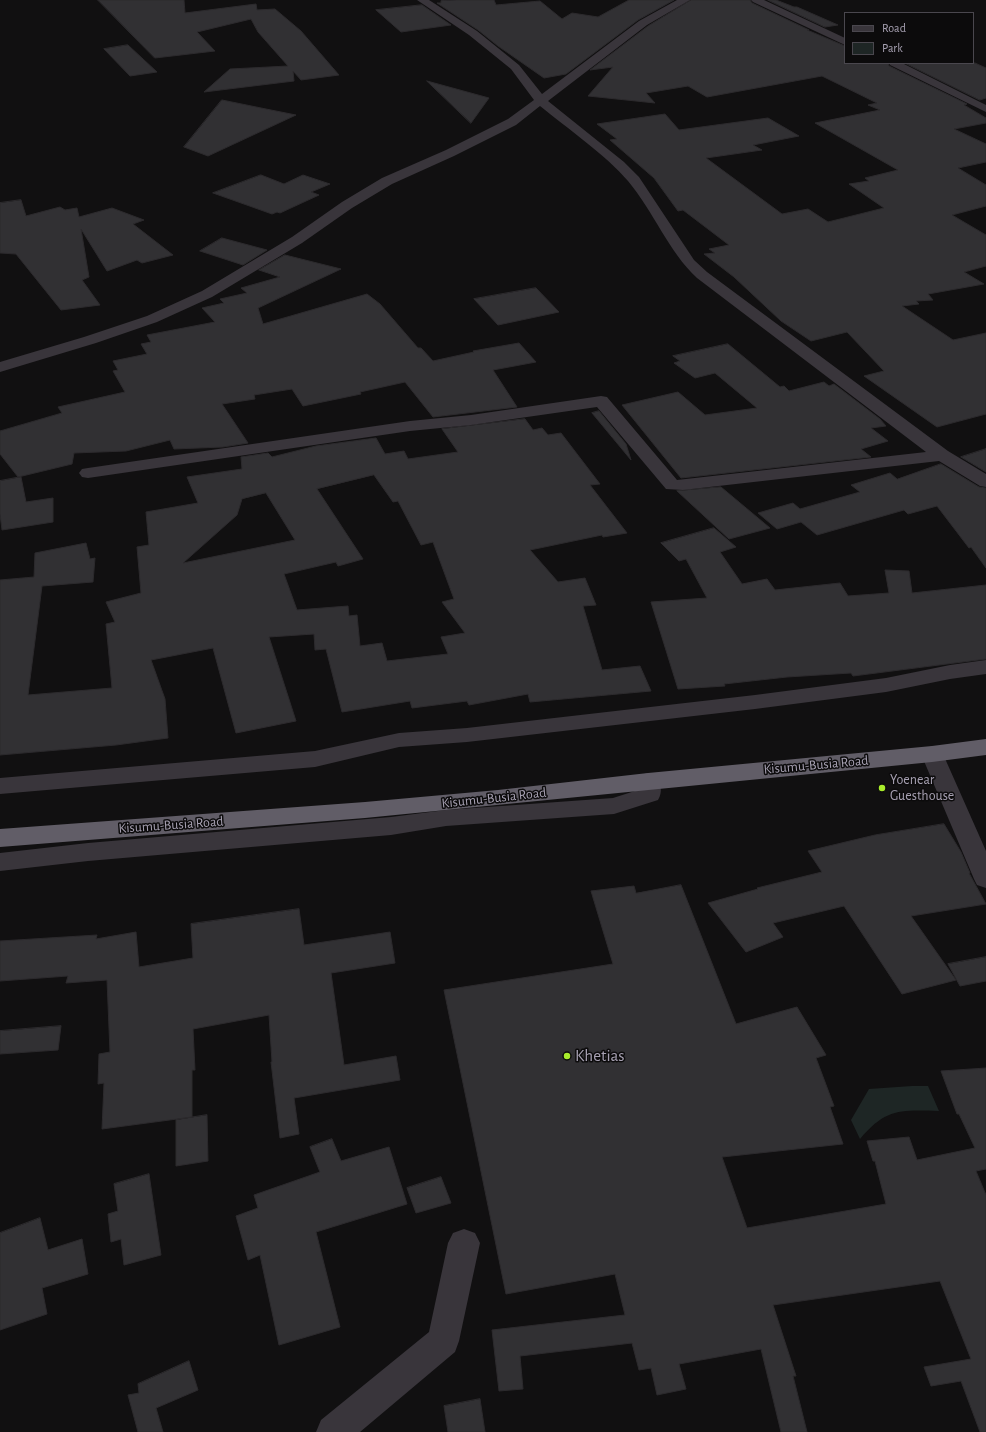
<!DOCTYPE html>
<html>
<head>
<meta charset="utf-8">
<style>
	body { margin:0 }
	#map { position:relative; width:986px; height:1432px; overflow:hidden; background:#111011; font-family:"Alegreya Sans",sans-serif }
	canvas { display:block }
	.legend { position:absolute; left:844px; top:12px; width:130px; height:52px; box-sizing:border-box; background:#0c0b0c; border:1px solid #4a474e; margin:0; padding:5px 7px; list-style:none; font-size:12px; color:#a7a1b2 }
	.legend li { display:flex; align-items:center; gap:8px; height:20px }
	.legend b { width:20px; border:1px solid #4a474e }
</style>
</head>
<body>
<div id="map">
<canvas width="986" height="1432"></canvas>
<ul class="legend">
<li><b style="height:5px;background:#39353b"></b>Road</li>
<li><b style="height:11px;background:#1e2625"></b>Park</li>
</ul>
</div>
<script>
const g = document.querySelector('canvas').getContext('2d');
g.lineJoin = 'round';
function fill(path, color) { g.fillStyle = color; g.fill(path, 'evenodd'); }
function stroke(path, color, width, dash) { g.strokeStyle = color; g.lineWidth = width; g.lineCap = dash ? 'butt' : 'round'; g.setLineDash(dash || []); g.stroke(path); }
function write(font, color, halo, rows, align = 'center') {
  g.font = font + ' "Alegreya Sans",sans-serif'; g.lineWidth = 3; g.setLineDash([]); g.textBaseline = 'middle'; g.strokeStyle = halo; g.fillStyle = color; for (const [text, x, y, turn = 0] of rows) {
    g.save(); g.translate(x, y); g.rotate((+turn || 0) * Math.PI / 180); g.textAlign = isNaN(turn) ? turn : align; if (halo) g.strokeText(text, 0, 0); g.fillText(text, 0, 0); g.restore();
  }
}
const green = new Path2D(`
	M912 1086H928L939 1111C901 1110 886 1108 860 1139L851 1120 869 1089Z`);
const building = new Path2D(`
	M98 0H184L185 13 256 4 257 10 275 9 301 31 339 75 301 80 293 71 294 81 204 92 230 69 288 66 258 32 251 19 197 32 215 51 155 58Z
	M456 0H494L496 5 540 1 562 19 572 13 598 17 629 0H674L638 20 566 74 544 78 498 46 478 30 437 3H441V1Z
	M691 0H750L752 3 809 30H807L845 46V63H888L889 66 967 104 964 105 986 118V123L954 129 986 144V162L958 168 986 185V206L952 215 986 235V266L964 272 984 284 928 294 933 300 916 301 919 304 902 306 953 340 986 333V414L937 427 864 376 884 371 847 332 811 341 781 321 734 277 704 254 715 253 709 249 729 245 683 210 678 211 654 178 610 140 617 139 597 124 665 114 679 130 768 118 799 136 753 145 762 150 706 158 782 214 808 209 828 222 884 208 849 184 869 181 865 178 898 170 815 123 880 110 868 105 877 103 822 76 707 97 688 86 646 93 655 103 588 96 613 67 590 70 648 26Z
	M768 0H776L794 7H797L838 25 825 27Z
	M422 5 451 25 401 32 376 10Z
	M128 45 157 72 130 76 104 49Z
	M905 63H975L986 68V98L980 100Z
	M427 81 489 98 471 123Z
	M222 100 266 109 296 115 208 156 184 147Z
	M261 175 284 184 303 175 330 184 311 192 319 195 280 213 277 212 272 214 213 193Z
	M21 200 26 216 60 207 65 210 77 208 79 217 112 208 144 220 133 224 173 255 142 263 137 260 107 271 81 229 89 277 82 280 100 305 61 310 16 254 0 253V203Z
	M222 238 267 250 243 265 200 251Z
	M285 255 341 269 258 308 263 324 367 294 380 304 418 348H421L433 361 474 352 473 351 519 343 536 362 493 370 517 407 433 417 405 382 360 392 361 394 303 406 292 389 254 395 255 399 222 404 248 443 223 447 174 449 170 440 126 451 74 453 72 464 18 477 0 454V431L62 413 58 407 125 392 113 371 118 370 113 361 147 354 141 344 151 342 147 335 215 322 202 308 224 303 220 299 247 293 241 288 280 277 259 270Z
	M536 288 559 312 498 325 474 299Z
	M728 344 780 387 784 386 789 391 824 382 829 386 834 384 880 419 886 426 871 428 888 441 861 449 871 457 681 478 622 405 678 392 705 415 757 408 715 373 695 378 674 363 680 361 673 356Z
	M599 411 626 444 631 460 592 413Z
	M525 419 533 430 542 428 548 435 561 433 600 484 590 485 627 533 603 537 602 535 530 550 558 582 585 578 596 605 583 606 602 670 640 666 651 691 530 702 528 694 469 705 467 701 412 708 410 701 342 712 326 649 315 650 314 634 269 637 296 721 236 733 213 648 151 660 165 699 168 738 116 745 0 755V580L34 577 35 553 86 543 90 559 95 558 93 582 42 586 28 695 112 688 106 624 115 622 106 602 141 593 137 547 149 545 146 512 198 503 187 477 242 469 241 457 268 453 272 457 316 446 376 438 385 454 404 451 408 459 458 452 442 429ZM374 475 393 502 398 501 421 545 433 542 454 599 442 602 465 633 441 637 448 654 387 661 382 643 360 646 357 615 349 616 348 606 297 610 284 574 336 562 338 566 363 559 317 489ZM266 493 295 540 183 563 237 515 242 499Z
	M986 449V472L961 457Z
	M941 464 979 487 986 488V568L971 547 969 548 937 506 908 514 904 510 817 535 801 522 777 529 758 513 793 503 800 509 860 492 851 485 890 473 897 479Z
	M21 477 26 502 53 498V522L2 530 0 514V481Z
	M721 487 770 528 729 539 677 491Z
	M714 528 736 547 720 552 742 584 767 579 775 590 840 583 848 596 889 593 885 570 909 571 912 593 986 585V659L853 676 851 673 787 677 724 684 725 686 678 689 651 602 707 598 686 559 679 561 661 543Z
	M944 824 961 852 970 873H969L986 904 911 916 956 980 902 994 844 906 773 923 783 937 746 952 708 903 758 889 757 888 822 872 808 851 875 835Z
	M681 885 736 1024 797 1007 826 1055 816 1058 834 1106 830 1107 843 1144 722 1157 747 1228 886 1204 875 1161H873L867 1141 909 1137 917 1160 975 1148 959 1114H957L941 1071 986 1068V1169L976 1171 986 1195V1432H980L961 1381 931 1386 924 1367 971 1359 940 1281 773 1305 796 1376H793L807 1432H781L761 1349 679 1364 686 1389 657 1395 651 1368 639 1370 632 1343 520 1356 523 1389 499 1391 492 1330 625 1315 615 1274 506 1294 444 990 613 964 591 891 634 886 636 893Z
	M299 909 304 945 390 932 395 963 331 973 344 1065 396 1056 400 1080 294 1098 299 1134 280 1138 271 1062H272L269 1015 193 1029 195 1070H192V1117L102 1129 104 1083 98 1084 99 1054 110 1052 107 980 66 983 68 976 0 981V941L97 935 96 939 136 932 139 967 193 958 191 924Z
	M986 957V981L960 986 948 964Z
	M61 1026 58 1050 0 1054V1031Z
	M207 1115 208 1161 176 1166V1120Z
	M332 1139 341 1161 389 1147 407 1204 316 1232 340 1327 279 1345 260 1255 248 1260 236 1216 258 1208 254 1195 320 1172 310 1147Z
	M149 1174 161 1255 124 1265 121 1239 111 1242 108 1214 118 1211 114 1184Z
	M441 1177 451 1203 416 1213 407 1188Z
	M40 1218 48 1250 82 1239 88 1274 42 1288 47 1314 0 1330V1233Z
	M189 1361 198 1390 156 1408 163 1432H138L128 1395 139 1393 138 1384Z
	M480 1399 485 1432H448L444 1406Z`);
const minor = new Path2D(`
	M417 0H429L477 31 519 65 542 94 639 21 677 0H690L647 25 548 101 624 162 639 177 694 260 707 272 948 451 986 474V487L980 486 939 461 683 490 666 489 597 407 471 425 410 431 88 478 82 477 79 473 82 469 88 468 410 421 471 415 601 396 607 397 677 480 926 452 697 278C668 251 654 212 628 181 606 155 568 129 540 106L516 125 454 156 392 184 352 208 302 243 212 297 157 322 96 343 0 372V362L84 337 147 316 202 291 292 237 342 202 382 178 446 150 508 119 534 100 511 69 469 35Z
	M751 0H764L845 38V45L753 2Z
	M889 63H902L986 105V112L890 65Z
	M986 660V674L950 679 886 692 755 709 467 742 399 747 315 767 0 794V778L315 751 399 733 467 728 755 695 886 678 950 665Z
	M932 746 940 749 943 754 986 851V888L977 885 974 879 921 754 924 749Z
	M648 773 656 775C661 783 663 792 658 800L614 814 446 826 391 835 88 861 0 871V853L88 843 391 817 446 810 613 798 638 790 636 781 640 775Z
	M464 1229 475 1233 480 1243 459 1341 455 1352 360 1432H316L321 1420 429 1332 448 1243 453 1233Z`);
const highway = new Path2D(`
	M986 739V755L932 762 365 818 0 847V829L365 802 498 790 648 773 932 746Z`);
const markers = [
	[882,788,4,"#a9ed2c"],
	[567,1056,4,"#a9ed2c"]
];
const streetNames = [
	["Kisumu-Busia Road",816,765,-5],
	["Kisumu-Busia Road",494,798,-6],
	["Kisumu-Busia Road",171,825,-4]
];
const poiNames = [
	["Yoenear",890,780],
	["Guesthouse",890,796]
];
const nearPoinames = [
	["Khetias",575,1056]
];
fill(green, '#1e2625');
fill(building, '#313033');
stroke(building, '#2c2a2d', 1);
fill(minor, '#39353b');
fill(highway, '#615d67');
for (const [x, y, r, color] of markers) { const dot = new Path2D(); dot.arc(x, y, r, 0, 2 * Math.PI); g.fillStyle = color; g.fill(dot); stroke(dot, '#0c0b0c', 1.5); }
write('14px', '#a7a1b2', '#0c0b0c', streetNames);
write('14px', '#a7a1b2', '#0c0b0c', poiNames, 'left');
write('17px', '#a7a1b2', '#0c0b0c', nearPoinames, 'left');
</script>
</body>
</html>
